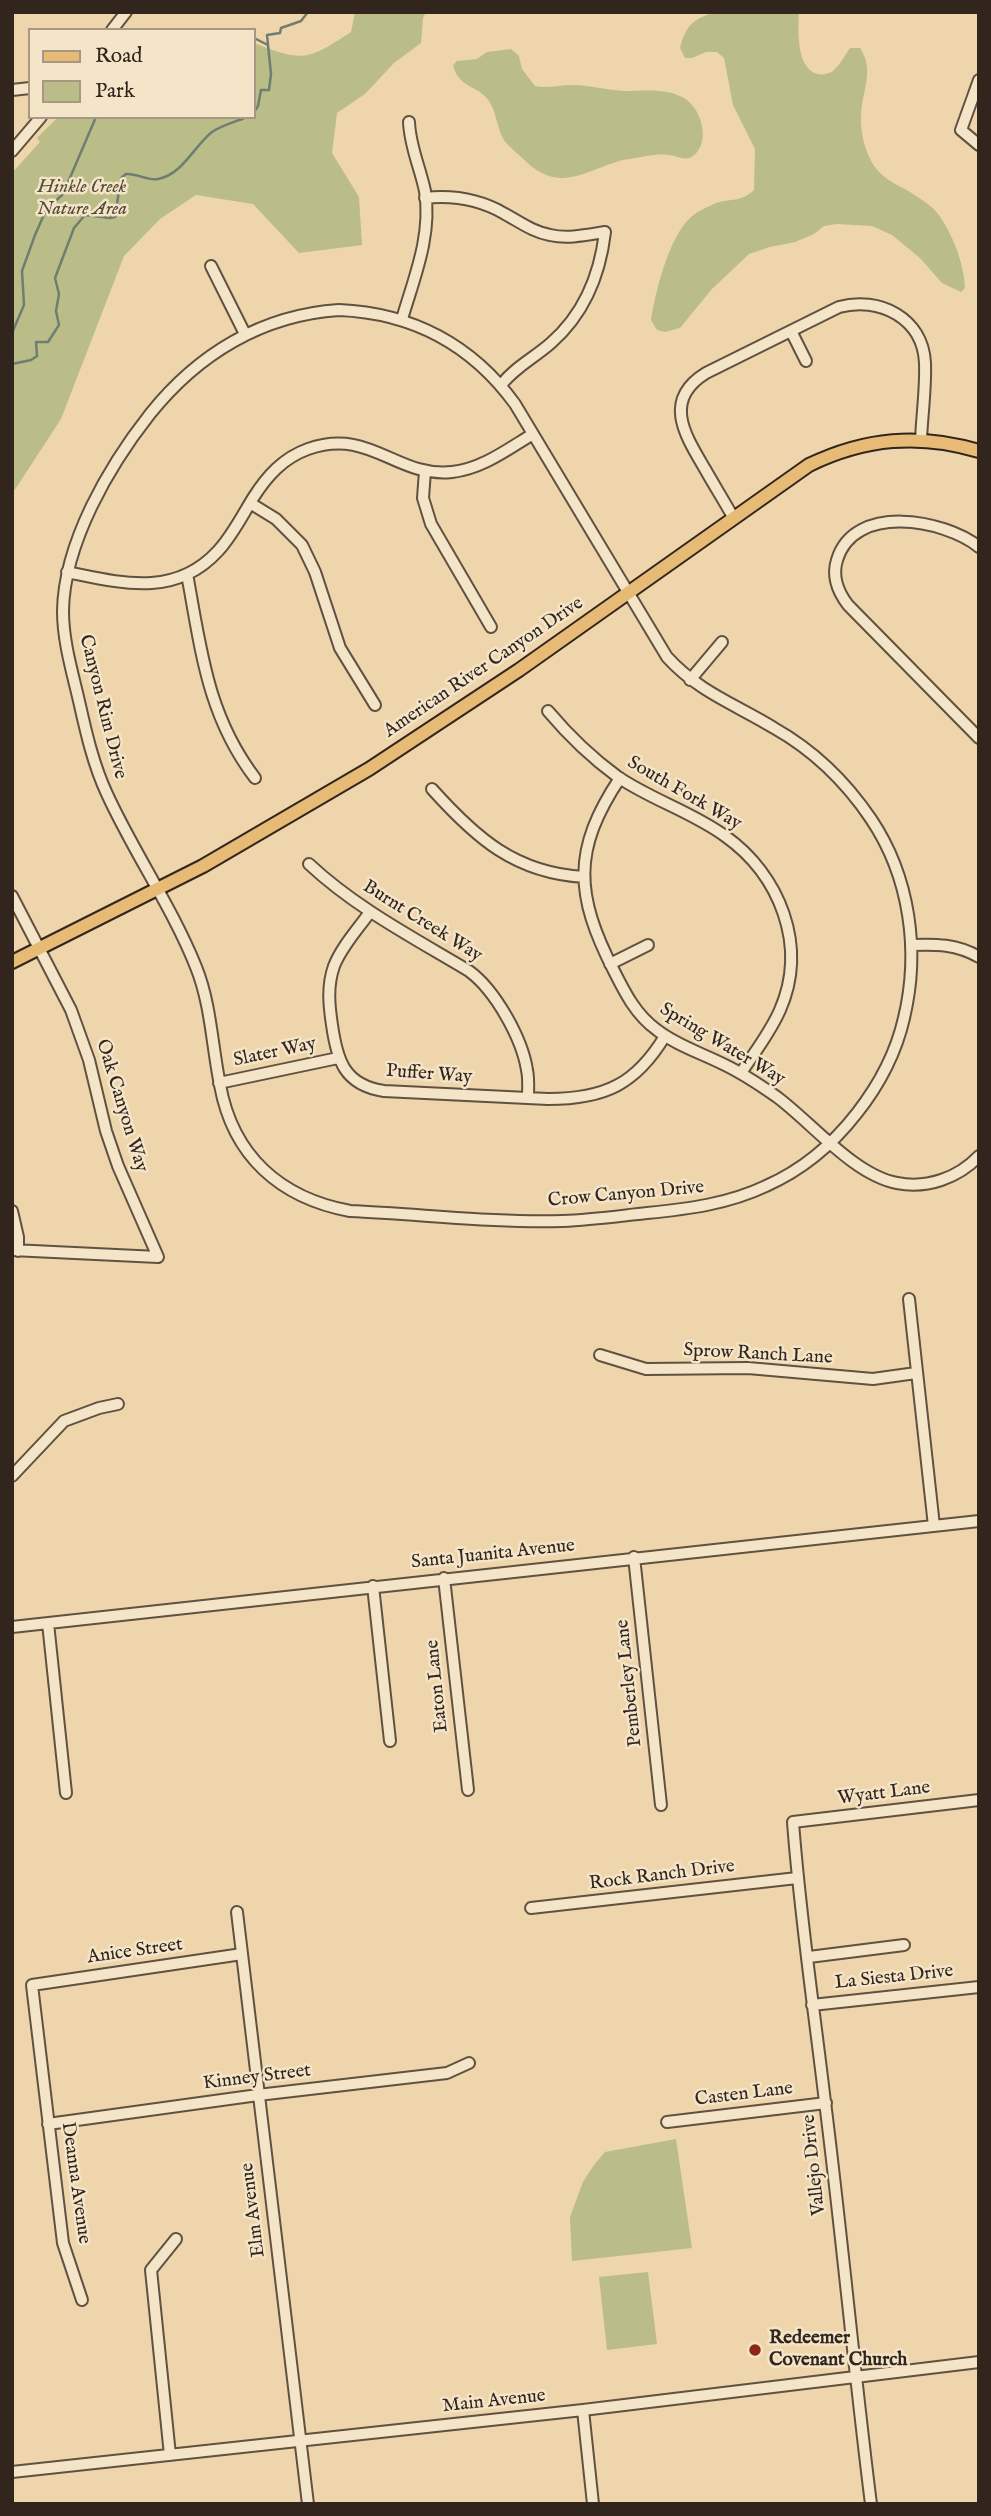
<!DOCTYPE html>
<html>
<head>
<meta charset="utf-8">
<style>
	body { margin:0 }
	#map { position:relative; width:991px; height:2516px; overflow:hidden; background:#eed5ab; font-family:"IM FELL English",serif }
	canvas { display:block }
	.frame { position:absolute; inset:0; border:14px solid #31251e; pointer-events:none }
	.legend { position:absolute; left:28px; top:28px; width:228px; height:91px; box-sizing:border-box; background:#f4e4c8; border:2px solid #a69884; margin:0; padding:9px 12px; list-style:none; font-size:21px; color:#31251e }
	.legend li { display:flex; align-items:center; gap:14px; height:35px }
	.legend b { width:35px; border:2px solid #a69884 }
</style>
</head>
<body>
<div id="map">
<canvas width="991" height="2516"></canvas>
<div class="frame"></div>
<ul class="legend">
<li><b style="height:9px;background:#e7ba76"></b>Road</li>
<li><b style="height:19px;background:#babd88"></b>Park</li>
</ul>
</div>
<script>
const g = document.querySelector('canvas').getContext('2d');
g.lineJoin = 'round';
function fill(path, color) { g.fillStyle = color; g.fill(path, 'evenodd'); }
function stroke(path, color, width, dash) { g.strokeStyle = color; g.lineWidth = width; g.lineCap = dash ? 'butt' : 'round'; g.setLineDash(dash || []); g.stroke(path); }
function write(font, color, halo, rows, align = 'center') {
  g.font = font + ' "IM FELL English",serif'; g.lineWidth = 5; g.setLineDash([]); g.textBaseline = 'middle'; g.strokeStyle = halo; g.fillStyle = color; for (const [text, x, y, turn = 0] of rows) {
    g.save(); g.translate(x, y); g.rotate((+turn || 0) * Math.PI / 180); g.textAlign = isNaN(turn) ? turn : align; if (halo) g.strokeText(text, 0, 0); g.fillText(text, 0, 0); g.restore();
  }
}
const green = new Path2D(`
	M355 12H426L423 18 421 43 394 63 365 94 337 113 332 153 359 197 362 245 299 253 253 204 196 195 160 219 124 256 61 419 12 494V173L40 142 37 138 58 117H254V43C303 62 307 61 351 32Z
	M716 12H799C798 29 796 68 817 74 822 75 829 74 833 71 840 65 845 55 850 48H860C875 71 862 90 861 115 860 132 865 152 874 166 884 180 899 185 913 194 921 199 932 206 938 214 953 234 964 264 965 288L961 292 942 283 920 258 892 235 872 226 837 224 824 226 814 234 795 242 770 247 749 254 712 289 680 328 665 332 657 330 651 320C655 293 669 237 690 218 696 212 706 208 714 204 728 198 741 203 754 190L755 149 733 105 724 58 717 52H706L692 58H685L680 48C686 25 693 19 716 12Z
	M511 49 519 56 522 69 535 86C548 89 559 85 572 85 589 85 607 90 625 91 643 91 665 88 682 97 701 106 712 142 693 156 684 162 677 155 668 155 662 154 653 155 647 156 637 158 625 159 616 162 585 172 561 190 531 166 527 162 506 144 504 140 497 129 497 113 489 101 477 84 459 89 453 65L457 61 477 59 487 52Z
	M676 2139 692 2248 572 2261 570 2217 583 2182 594 2165 605 2152Z
	M648 2272 657 2344 607 2350 599 2277Z`);
const stream = new Path2D(`
	M254 38 268 45 267 35 280 33 281 28 301 21 308 12
	M254 112 258 106 261 90H269L271 74 268 45
	M12 333 24 305 22 271 35 235 46 210 63 194 96 117
	M12 364 31 360 37 356 36 342H48L59 325 56 311 59 294 55 278 74 228 85 215 110 218 115 217 121 178 126 174C137 173 147 181 158 179 182 175 194 146 212 132 222 125 235 122 247 117`);
const minor = new Path2D(`
	M112 30 126 12
	M979 80 961 130 979 145
	M12 90 30 88
	M12 151 41 117
	M425 198C453 195 481 200 505 214 520 222 533 232 550 235 568 239 586 235 605 232 600 275 584 314 551 343 534 358 515 367 501 385
	M211 266 245 334
	M339 310C412 313 472 345 515 404L667 657C700 693 735 704 774 728 813 750 846 782 871 819 910 877 920 951 904 1018 896 1053 879 1085 857 1113 833 1144 802 1170 766 1186 728 1204 688 1209 647 1213 619 1216 591 1220 563 1221 492 1223 421 1214 350 1211 280 1198 233 1156 220 1085 212 1046 211 1004 196 967 172 907 134 853 107 794 93 764 86 732 79 701 72 671 63 641 63 611 64 543 109 466 150 414 198 354 262 315 339 310Z
	M402 319C414 278 432 236 425 191 420 167 410 147 409 122
	M791 331 806 361
	M425 471 423 498 431 524 491 627
	M250 503 276 519 302 545 315 572 340 648 375 705
	M733 517C724 501 714 485 705 469 685 435 662 400 706 373L839 307C879 296 923 318 925 363 926 388 922 415 921 440
	M979 547C944 519 854 503 837 560 832 576 838 592 848 605L979 738
	M67 572C121 583 175 598 218 551 232 536 242 516 253 498 267 476 283 458 308 449 370 427 396 478 452 472 482 469 508 449 533 434
	M187 574C201 649 207 715 255 778
	M690 680 722 642
	M548 711C569 736 592 758 618 777 652 800 692 812 725 836 780 875 808 946 780 1010 770 1033 754 1053 741 1073
	M620 778C572 850 575 895 614 971 625 993 636 1015 657 1030 676 1045 701 1053 723 1064 742 1073 760 1085 777 1097 812 1123 854 1175 897 1183 927 1189 958 1178 979 1156
	M432 789C476 838 515 873 584 877
	M309 864C356 908 414 938 469 971 495 990 522 1038 527 1070 529 1079 528 1089 528 1098
	M12 896 71 1010 89 1060 106 1131 118 1166 158 1257 12 1250
	M370 912C358 929 342 946 334 966 327 986 329 1005 332 1025 337 1060 344 1085 384 1091L548 1099C605 1099 636 1084 665 1036
	M911 945C936 944 957 944 979 957
	M610 964 648 945
	M219 1083 338 1058
	M12 1211 18 1237V1251
	M909 1299 934 1526
	M600 1355 646 1369 748 1368 873 1379 916 1373
	M12 1476 64 1421 99 1408 118 1404
	M634 1557 661 1805
	M444 1578 468 1790
	M373 1586 390 1741
	M48 1623 66 1793
	M12 1627 979 1521
	M531 1908 797 1878
	M237 1912 308 2504
	M809 1957 904 1945
	M812 2005 979 1987
	M667 2122 826 2103
	M48 2124 258 2095 447 2073 469 2063
	M82 2300 63 2243 32 1985 242 1954
	M583 2410 593 2504
	M170 2455 151 2270 176 2239
	M12 2472 583 2410 979 2362
	M871 2504C854 2370 842 2236 825 2102 814 2009 800 1916 793 1822L979 1800`);
const major = new Path2D(`
	M12 962 203 866 369 769 519 670 809 465C865 438 919 433 979 451`);
const markers = [
	[755,2350,7,"#8f2418"]
];
const parkNames = [
	["Hinkle Creek",82,188],
	["Nature Area",82,210]
];
const streetNames = [
	["American River Canyon Drive",484,668,-34],
	["Canyon Rim Drive",102,707,76],
	["South Fork Way",684,794,30],
	["Burnt Creek Way",422,922,32],
	["Spring Water Way",722,1045,31],
	["Slater Way",275,1053,-12],
	["Puffer Way",429,1075,4],
	["Oak Canyon Way",121,1106,73],
	["Crow Canyon Drive",626,1195,-5],
	["Sprow Ranch Lane",758,1355,3],
	["Santa Juanita Avenue",493,1555,-6],
	["Pemberley Lane",630,1683,-96],
	["Eaton Lane",438,1686,-96],
	["Wyatt Lane",884,1794,-7],
	["Rock Ranch Drive",662,1876,-7],
	["Anice Street",135,1952,-8],
	["La Siesta Drive",894,1978,-6],
	["Kinney Street",257,2078,-7],
	["Casten Lane",744,2095,-7],
	["Vallejo Drive",815,2165,-96],
	["Deanna Avenue",75,2183,82],
	["Elm Avenue",254,2210,-97],
	["Main Avenue",494,2402,-6]
];
const poiNames = [
	["Redeemer",769,2339],
	["Covenant Church",769,2361]
];
fill(green, '#babd88');
stroke(stream, '#6f7e72', 2.5);
stroke(minor, '#605141', 14);
stroke(major, '#31251e', 16);
stroke(minor, '#f4e4c8', 10);
stroke(major, '#e7ba76', 12);
for (const [x, y, r, color] of markers) { const dot = new Path2D(); dot.arc(x, y, r, 0, 2 * Math.PI); g.fillStyle = color; g.fill(dot); stroke(dot, '#f4e4c8', 2.5); }
write('italic 19px', '#534b38', '#f4e4c8', parkNames);
write('19px', '#31251e', '#f4e4c8', streetNames);
write('bold 19px', '#31251e', '#f4e4c8', poiNames, 'left');
</script>
</body>
</html>
